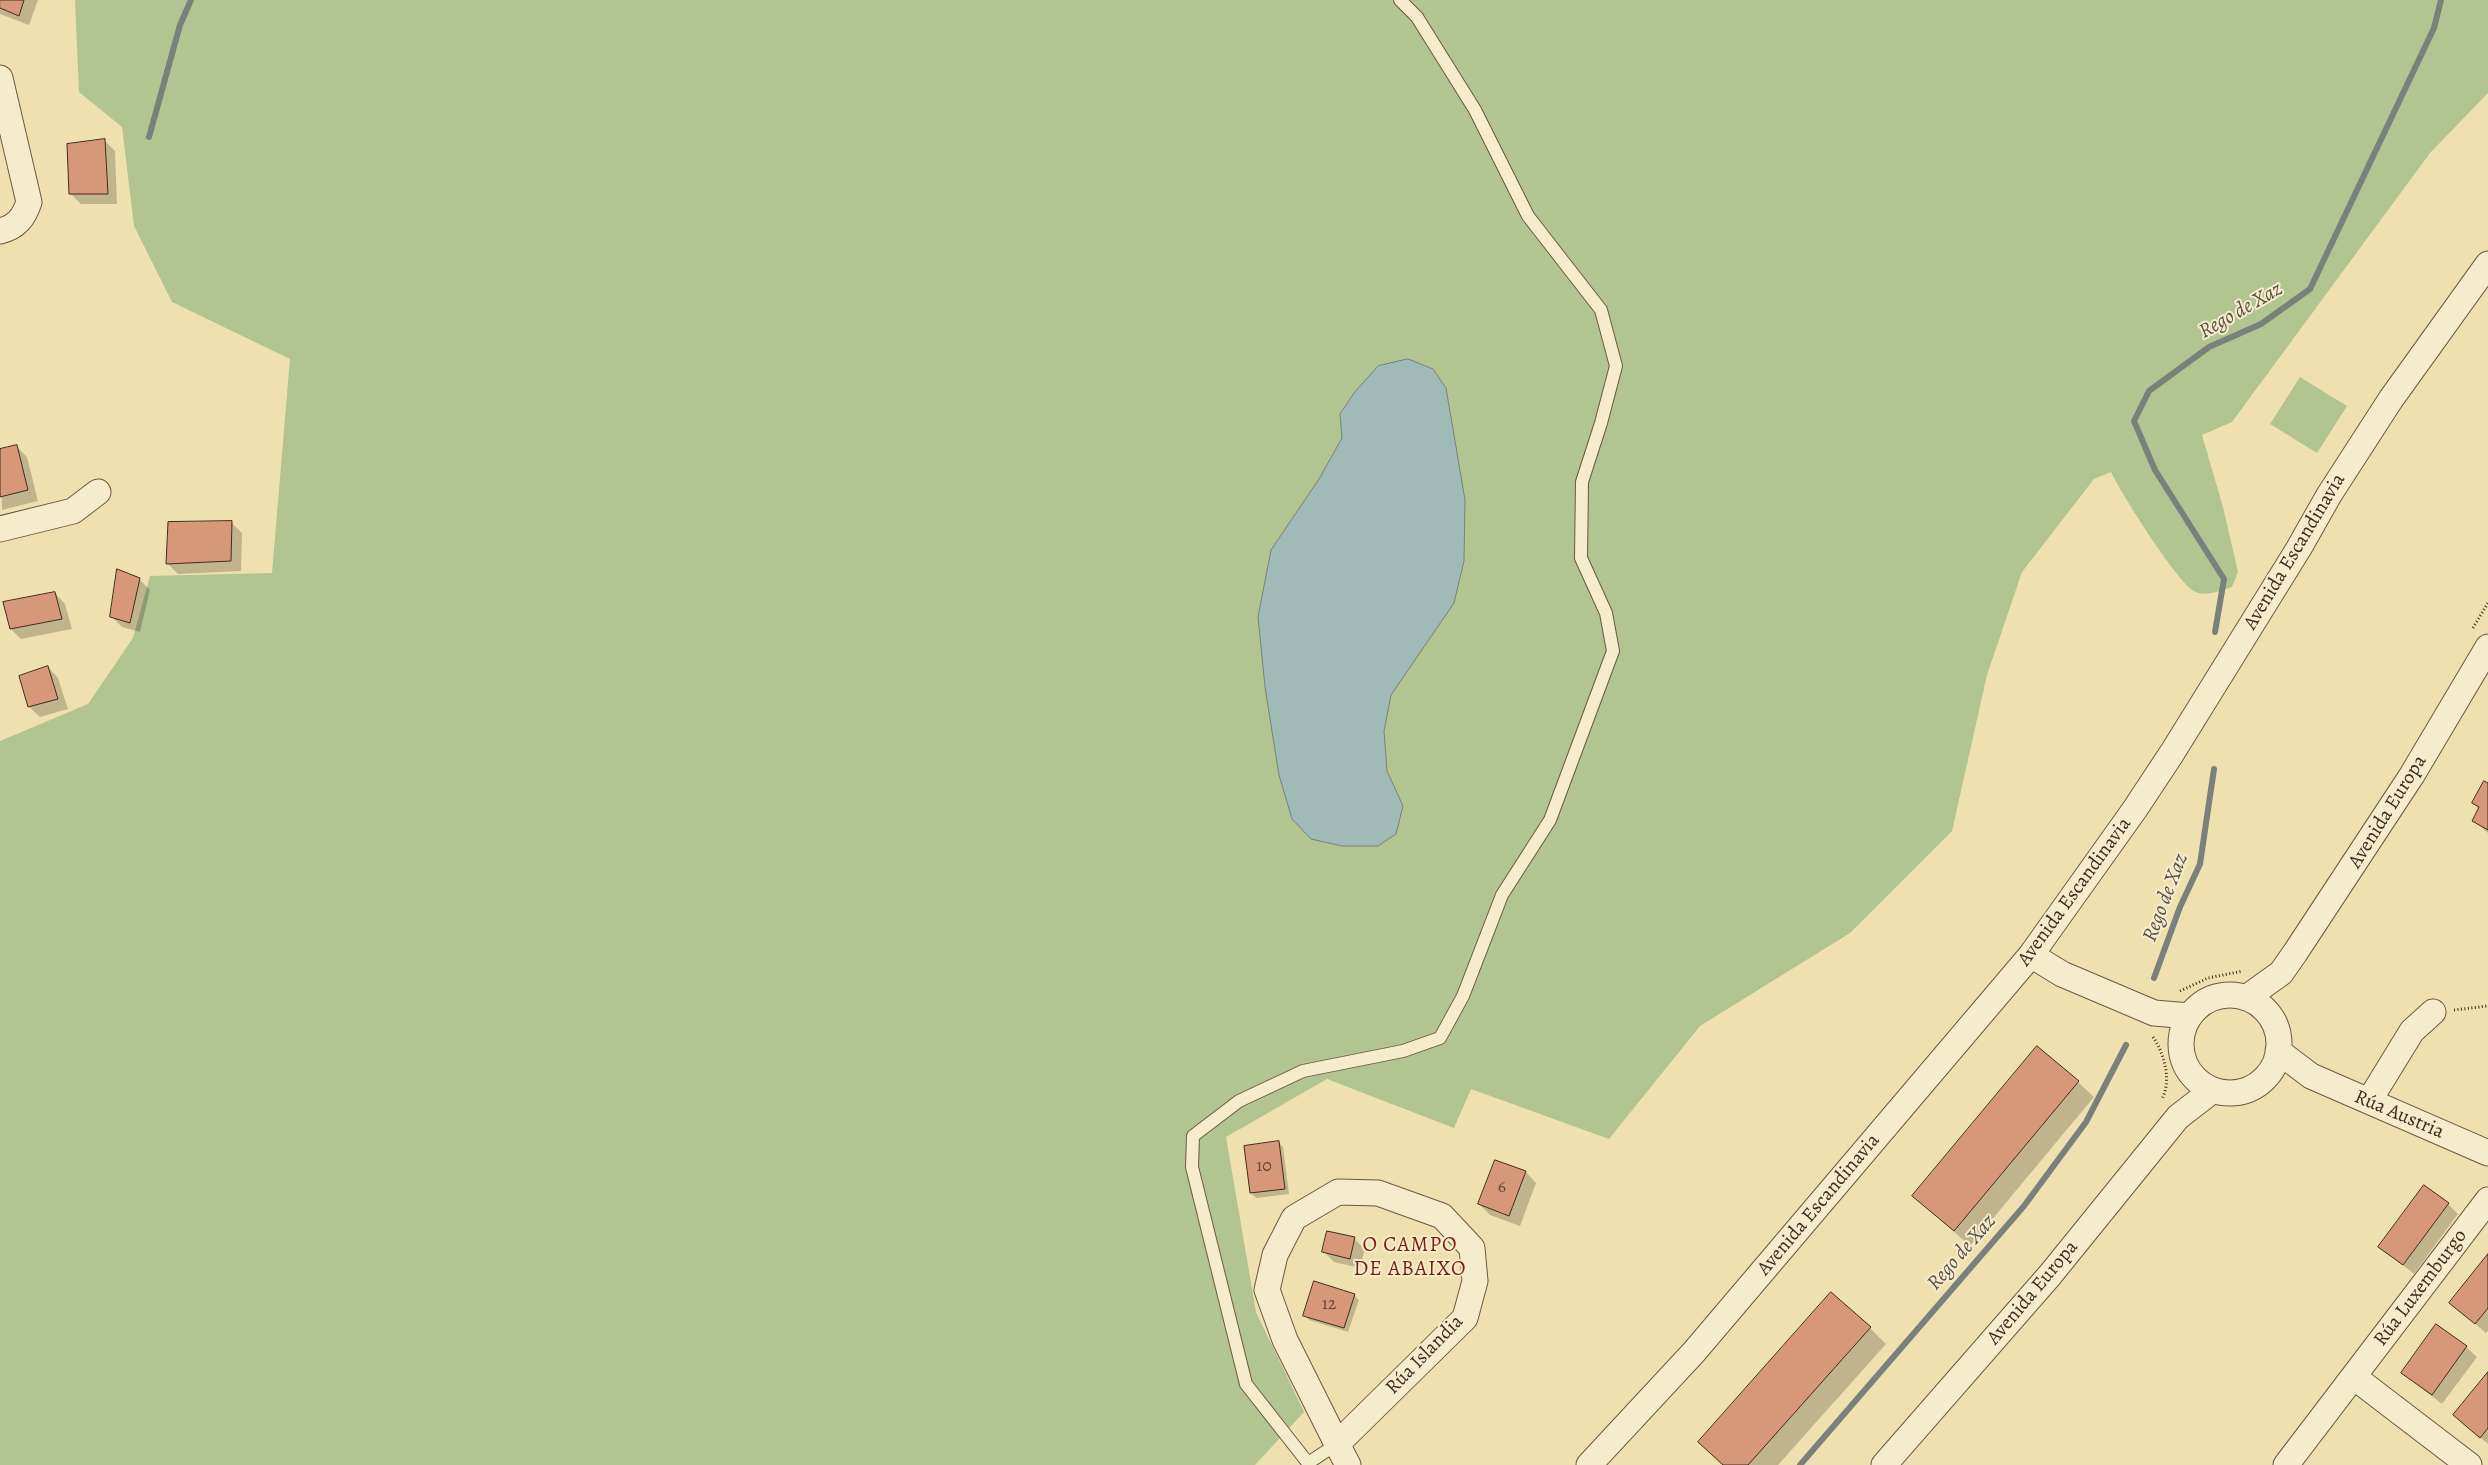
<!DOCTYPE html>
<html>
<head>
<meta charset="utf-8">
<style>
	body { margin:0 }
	canvas { display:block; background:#efe1af }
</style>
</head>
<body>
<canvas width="2488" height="1465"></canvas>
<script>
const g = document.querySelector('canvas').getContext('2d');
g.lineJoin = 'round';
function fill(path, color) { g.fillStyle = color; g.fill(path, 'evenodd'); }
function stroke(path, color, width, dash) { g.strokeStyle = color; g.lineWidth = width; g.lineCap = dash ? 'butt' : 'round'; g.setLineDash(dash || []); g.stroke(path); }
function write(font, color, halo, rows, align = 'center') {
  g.font = font + ' Alegreya,serif'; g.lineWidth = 4; g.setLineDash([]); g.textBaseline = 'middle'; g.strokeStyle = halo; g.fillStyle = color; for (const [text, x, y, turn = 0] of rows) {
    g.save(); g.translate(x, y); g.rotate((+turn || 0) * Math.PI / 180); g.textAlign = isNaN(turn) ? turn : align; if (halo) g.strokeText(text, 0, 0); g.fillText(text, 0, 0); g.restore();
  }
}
const green = new Path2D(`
	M75 0H2488V93L2430 153 2232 422 2202 435 2223 507 2238 572 2232 587C2220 591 2203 598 2192 590 2173 575 2122 495 2111 472L2094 479 2022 572 1987 675 1952 831 1850 933 1700 1026 1609 1139 1471 1089 1454 1128 1327 1079 1226 1137 1256 1312 1304 1412 1255 1465H0V741L88 704 133 638 150 576 272 573 290 359 172 302 134 226 122 127 79 92Z
	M2300 377 2347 406 2317 453 2270 424Z`);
const water = new Path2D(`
	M1408 359 1433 369 1446 388 1465 500 1464 561 1454 603 1391 695 1384 731 1387 771 1403 806 1396 834 1378 846H1342L1311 839 1292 819 1279 775 1265 687 1258 617 1271 550 1319 479 1342 438 1340 414 1354 393 1378 366Z`);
const shadow = new Path2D(`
	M0 0H38L29 25 0 14Z
	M104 140 115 151 117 204H81L70 193Z
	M17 447 27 457 38 501 2 510 0 450Z
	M231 522 242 533 241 571 178 574 168 564Z
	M139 579 150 590 140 632 122 627 111 616Z
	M55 593 65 604 72 629 21 639 11 629Z
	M48 667 58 678 68 709 40 717 29 707Z
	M2488 785V833L2473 820 2479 809 2473 803Z
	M2078 1082 2094 1097 1970 1246 1914 1196Z
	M1279 1143 1283 1147 1289 1194 1256 1198 1251 1193Z
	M1496 1161 1526 1172 1536 1183 1520 1226 1490 1215 1479 1204Z
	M2448 1204 2458 1214 2414 1274 2380 1247Z
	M1354 1239 1365 1249 1360 1268 1334 1262 1324 1252Z
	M2488 1256V1331L2486 1333 2451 1303Z
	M1354 1295 1359 1300 1348 1332 1309 1320 1305 1315Z
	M1870 1328 1886 1344 1778 1465H1723L1699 1442Z
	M2466 1347 2477 1357 2442 1404 2402 1373Z
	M2488 1374V1444L2454 1415Z`);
const stream = new Path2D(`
	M149 137 180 25 191 0
	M2215 632 2224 579 2155 470 2134 421 2149 391 2209 347 2261 324 2310 289 2434 28 2441 0
	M2154 978 2180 907 2200 864 2214 769
	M1800 1465 2024 1206 2086 1122 2126 1045`);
const building = new Path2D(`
	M0 0H24L19 16 0 8Z
	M105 139 108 194H69L67 144Z
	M17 445 28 490 0 497V449Z
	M232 521 231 561 166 564 168 522Z
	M117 569 140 578 130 623 110 617Z
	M55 592 62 619 10 629 3 602Z
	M48 666 58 699 28 707 19 676Z
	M2484 781 2488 783V830L2472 821 2479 807 2472 803Z
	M2037 1046 2079 1081 1954 1231 1912 1196Z
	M1279 1141 1285 1189 1250 1193 1244 1146Z
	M1495 1160 1526 1171 1509 1216 1478 1204Z
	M2424 1185 2449 1203 2403 1265 2378 1247Z
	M1327 1231 1355 1237 1350 1259 1322 1252Z
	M2488 1254V1308L2475 1324 2449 1303Z
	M1314 1281 1355 1294 1344 1328 1303 1316Z
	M1831 1292 1871 1327 1748 1465H1723L1698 1442Z
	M2436 1324 2467 1346 2432 1395 2401 1373Z
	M2488 1372V1428L2480 1438 2453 1415Z`);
const path = new Path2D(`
	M2473 628 2488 603
	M2180 991 2208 978 2243 971
	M2454 1010 2488 1006
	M2153 1037C2164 1053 2172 1080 2162 1099`);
const service = new Path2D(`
	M1337 1444 1308 1463 1246 1384 1192 1167 1193 1136 1239 1101 1303 1071 1403 1051 1440 1038 1463 996 1502 895 1550 820 1613 651 1606 613 1581 558 1582 482 1601 423 1616 366 1601 310 1528 216 1475 110 1417 17 1400 0`);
const minor = new Path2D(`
	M0 78 29 202C24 217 17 227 0 231
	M0 529 73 511 98 492
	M2031 955 2062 974 2154 1013 2190 1016
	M2181 1044a49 49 0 1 1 98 0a49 49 0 1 1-98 0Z
	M2246 998 2281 973 2295 953 2412 775 2488 647
	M2278 1051 2311 1076 2488 1153
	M2369 1101 2412 1031 2433 1012
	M2354 1377 2469 1465
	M1337 1444 1465 1318 1475 1281 1472 1248 1442 1216 1378 1193 1338 1192 1294 1218 1275 1255 1267 1290 1285 1340 1337 1444 1348 1465
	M1589 1465 1694 1352 2031 955 2135 809 2172 753 2299 548 2329 495 2391 399 2488 264
	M1884 1465 2050 1275 2178 1117 2213 1090
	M2286 1465 2488 1200`);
const numberNames = [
	["10",1264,1167],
	["6",1502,1188],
	["12",1329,1305]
];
const streetNames = [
	["Avenida Escandinavia",2295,552,-59],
	["Avenida Europa",2388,812,-58],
	["Avenida Escandinavia",2075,892,-54],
	["Rúa Austria",2399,1115,23],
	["Avenida Escandinavia",1819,1205,-50],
	["Rúa Luxemburgo",2421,1288,-53],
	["Avenida Europa",2033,1293,-50],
	["Rúa Islandia",1425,1355,-46]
];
const waterNames = [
	["Rego de Xaz",2241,311,-30],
	["Rego de Xaz",2166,898,-69],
	["Rego de Xaz",1962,1253,-49]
];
const neighbourhoodNames = [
	["O CAMPO",1410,1246],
	["DE ABAIXO",1410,1270]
];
fill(green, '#b2c490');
fill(water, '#a0bab7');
stroke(water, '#7a817b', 1);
fill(shadow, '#0003');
stroke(stream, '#7a817b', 6);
fill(building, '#d7987a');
stroke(building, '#402b21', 1);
stroke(service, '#6c5844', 14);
stroke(minor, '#6c5844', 27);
stroke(path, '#402b21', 3, [1, 2.5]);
stroke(service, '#f5eccb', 12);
stroke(minor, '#f5eccb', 25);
write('18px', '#664637', null, numberNames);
write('20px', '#402b21', '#f5eccb', streetNames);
write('italic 21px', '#584f46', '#f5eccb', waterNames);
g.letterSpacing = '1px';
write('21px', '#7a1f14', '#f5eccb', neighbourhoodNames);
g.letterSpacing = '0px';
</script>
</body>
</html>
